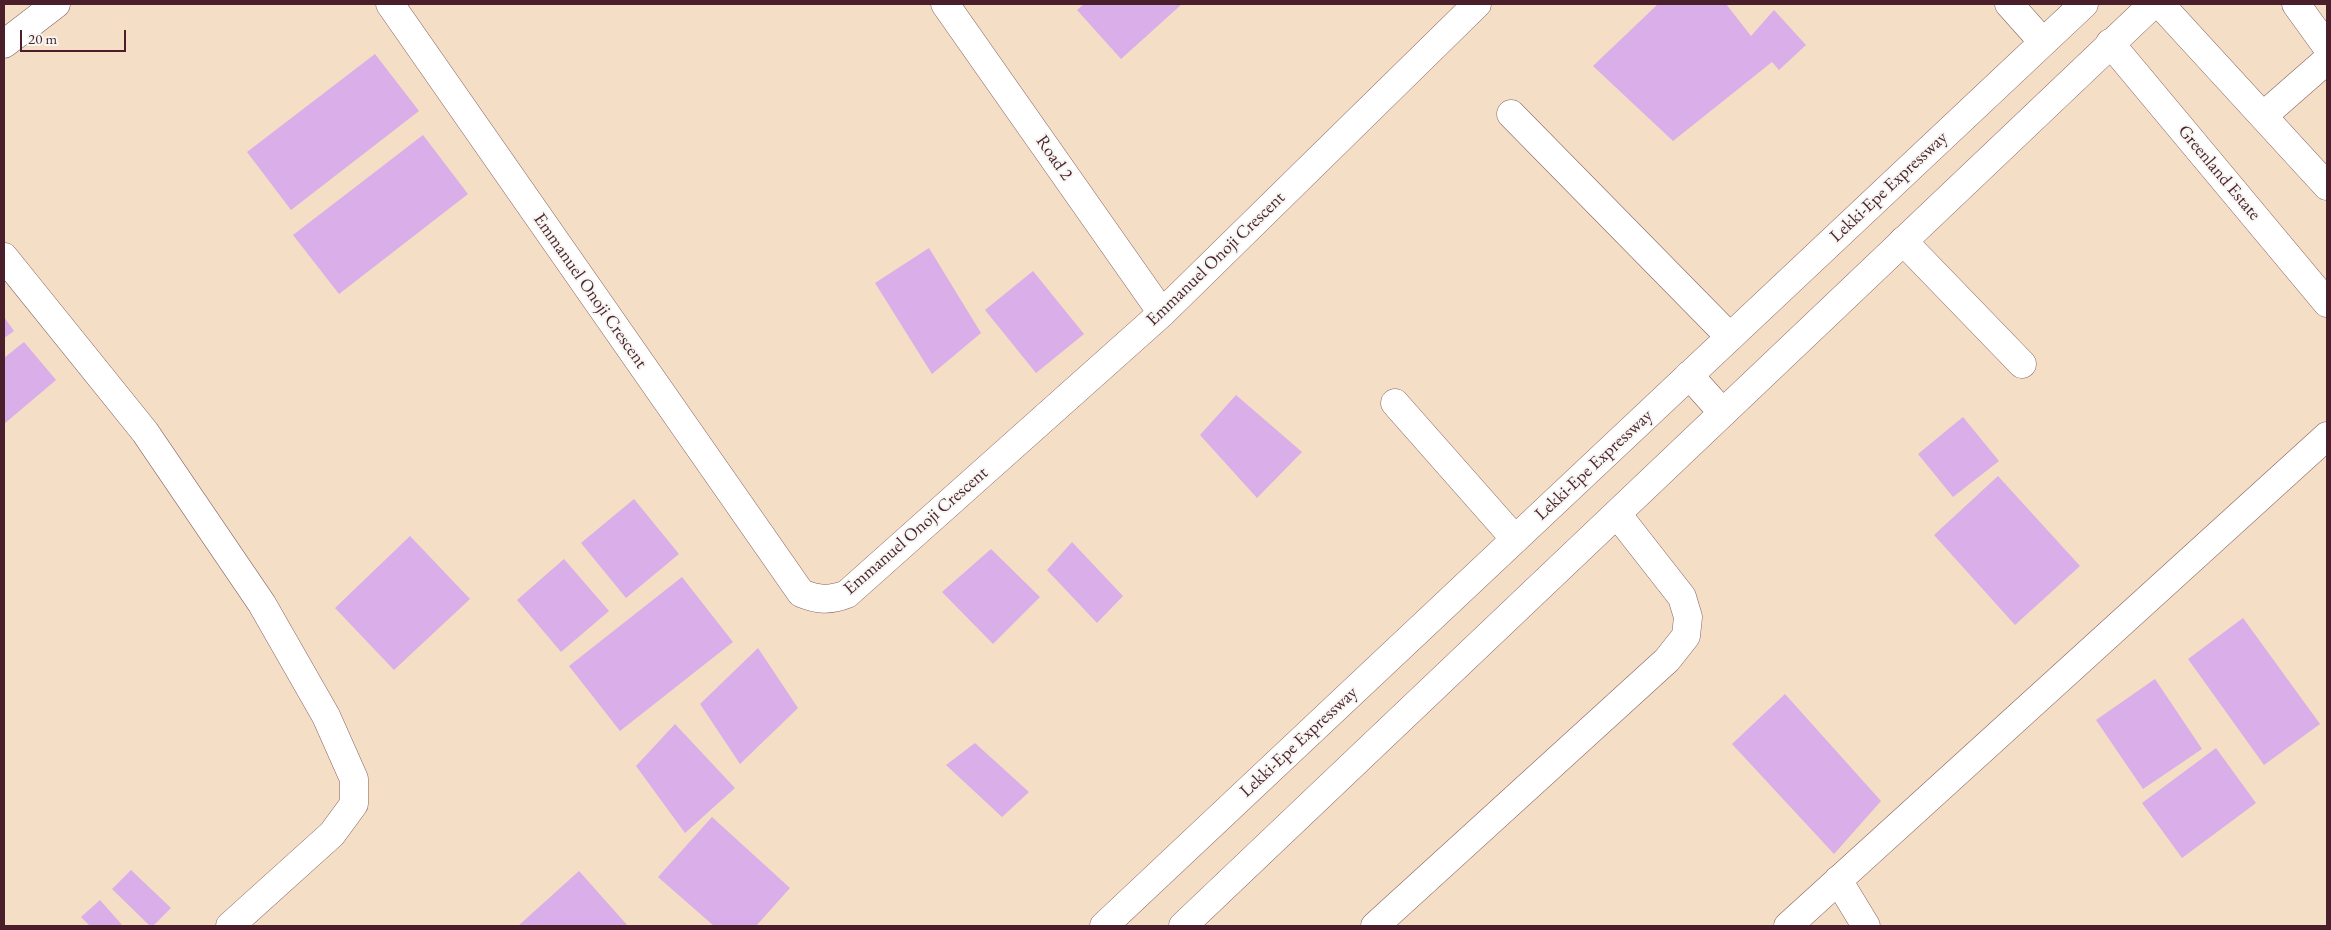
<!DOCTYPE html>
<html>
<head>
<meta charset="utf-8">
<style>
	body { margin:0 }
	#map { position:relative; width:2331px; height:930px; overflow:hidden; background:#f4dec5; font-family:"EB Garamond",serif }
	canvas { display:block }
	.frame { position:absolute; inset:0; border:5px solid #4a1f2b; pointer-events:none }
	.scale { position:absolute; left:20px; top:30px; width:106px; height:22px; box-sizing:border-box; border:2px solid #4a1f2b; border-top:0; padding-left:6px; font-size:15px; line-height:18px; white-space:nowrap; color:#4a1f2b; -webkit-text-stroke:4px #f6f6f2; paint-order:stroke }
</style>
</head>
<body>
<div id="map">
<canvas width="2331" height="930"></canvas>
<div class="frame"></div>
<div class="scale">20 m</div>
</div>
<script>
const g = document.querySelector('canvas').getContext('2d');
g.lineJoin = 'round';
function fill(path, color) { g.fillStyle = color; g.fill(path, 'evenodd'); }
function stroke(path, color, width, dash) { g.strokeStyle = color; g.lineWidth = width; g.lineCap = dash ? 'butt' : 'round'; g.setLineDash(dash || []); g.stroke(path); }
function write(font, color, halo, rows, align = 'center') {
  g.font = font + ' "EB Garamond",serif'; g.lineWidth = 4; g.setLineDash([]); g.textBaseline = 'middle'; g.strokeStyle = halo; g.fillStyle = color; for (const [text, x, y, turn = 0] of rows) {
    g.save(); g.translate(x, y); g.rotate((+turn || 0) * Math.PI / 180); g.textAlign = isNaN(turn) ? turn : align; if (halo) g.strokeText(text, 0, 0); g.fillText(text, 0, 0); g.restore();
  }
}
const building = new Path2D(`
	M1084 4H1182L1121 59 1077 10Z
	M1658 4H1726L1751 36 1774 10 1806 45 1779 70 1772 62 1673 141 1593 66Z
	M375 54 419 111 291 210 247 152Z
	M423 135 468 194 339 294 293 235Z
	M929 248 981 333 932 374 875 283Z
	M1033 271 1084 334 1036 373 985 310Z
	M4 317 14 331 4 338Z
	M24 342 56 380 4 424V358Z
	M1236 395 1302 452 1257 498 1200 435Z
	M1963 417 1999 461 1953 497 1918 454Z
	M1998 476 2080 566 2015 625 1934 535Z
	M634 499 679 554 626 598 581 543Z
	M410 536 470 599 394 670 335 608Z
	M1072 542 1123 596 1097 623 1047 570Z
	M991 549 1040 597 993 644 942 592Z
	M564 559 609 611 561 652 517 600Z
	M682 577 733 642 620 731 569 666Z
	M2243 618 2320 724 2264 765 2188 659Z
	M758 648 798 708 740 764 700 704Z
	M2155 679 2202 749 2143 789 2096 720Z
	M1785 694 1881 801 1834 854 1732 744Z
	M675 724 735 788 685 833 636 766Z
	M975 743 1029 792 1002 817 946 765Z
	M2216 748 2256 803 2182 858 2142 803Z
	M712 817 790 888 756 926H714L658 877Z
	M131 870 171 908 153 926H150L112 889Z
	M579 871 628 926H518Z
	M100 900 123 926H90L81 917Z`);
const minor = new Path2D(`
	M390 4 801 593C818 600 829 601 847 594L1162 313 1477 4
	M945 4 1162 313
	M2009 4 2043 42
	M2160 4 2327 186
	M2296 4 2327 47
	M2110 43 2327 303
	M4 44 56 4
	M1511 114 1730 337
	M2263 116 2327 60
	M1903 241 2022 364
	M4 257 145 432 262 604 326 716 354 779V804L332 834 230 926
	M1395 403 1515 539
	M1838 880 1866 926
	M1375 926 1667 660 1686 636 1688 617 1682 597 1617 514
	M1788 926 2327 436`);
const highway = new Path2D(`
	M1689 375 1723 413
	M1104 926 2084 4
	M1183 926 2153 4`);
const streetNames = [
	["Road 2",1054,158,55],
	["Greenland Estate",2219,173,50],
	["Lekki-Epe Expressway",1889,187,-43],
	["Emmanuel Onoji Crescent",1216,259,-44],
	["Emmanuel Onoji Crescent",590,291,55],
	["Lekki-Epe Expressway",1594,465,-43],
	["Emmanuel Onoji Crescent",916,531,-41],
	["Lekki-Epe Expressway",1299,742,-43]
];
fill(building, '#d9aee9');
stroke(minor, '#866261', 29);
stroke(highway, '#866261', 29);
stroke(minor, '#fff', 28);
stroke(highway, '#fff', 28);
write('18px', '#4a1f2b', '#f6f6f2', streetNames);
</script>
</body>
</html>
